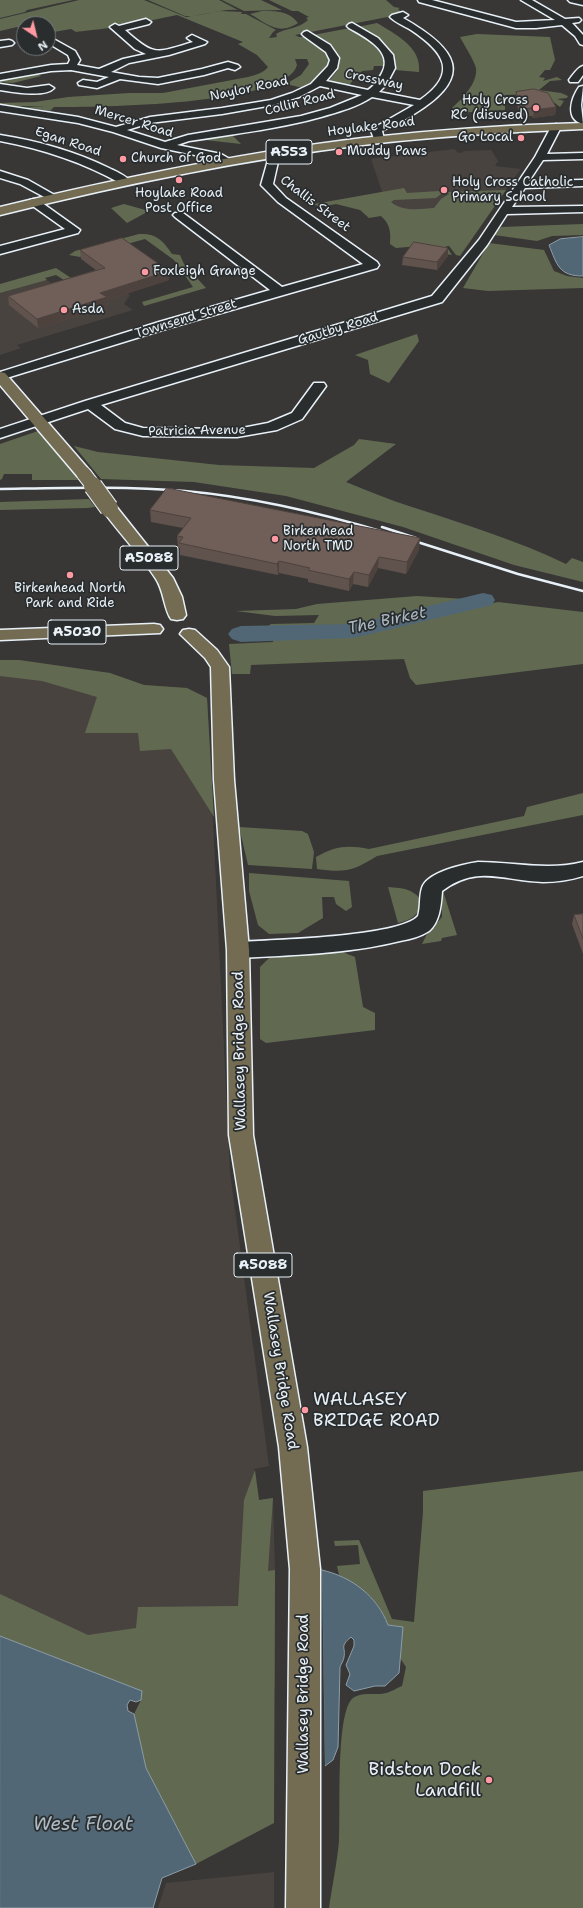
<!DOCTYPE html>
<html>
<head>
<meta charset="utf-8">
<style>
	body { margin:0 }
	#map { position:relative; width:583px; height:1908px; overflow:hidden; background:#383736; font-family:"Shantell Sans",sans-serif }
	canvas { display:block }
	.north { position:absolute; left:16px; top:16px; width:40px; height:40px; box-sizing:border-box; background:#2a2d2e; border:1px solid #767b7f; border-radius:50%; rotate:145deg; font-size:11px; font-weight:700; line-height:16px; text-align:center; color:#e8f1f8 }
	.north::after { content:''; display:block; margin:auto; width:14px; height:18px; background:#ff9aa2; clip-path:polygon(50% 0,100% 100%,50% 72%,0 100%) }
</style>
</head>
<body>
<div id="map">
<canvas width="583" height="1908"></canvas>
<div class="north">N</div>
</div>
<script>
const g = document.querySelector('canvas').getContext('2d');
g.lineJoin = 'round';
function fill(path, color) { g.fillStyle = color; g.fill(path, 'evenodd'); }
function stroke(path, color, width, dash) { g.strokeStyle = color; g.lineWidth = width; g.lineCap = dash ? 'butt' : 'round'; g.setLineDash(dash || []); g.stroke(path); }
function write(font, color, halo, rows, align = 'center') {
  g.font = font + ' "Shantell Sans",sans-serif'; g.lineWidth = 3.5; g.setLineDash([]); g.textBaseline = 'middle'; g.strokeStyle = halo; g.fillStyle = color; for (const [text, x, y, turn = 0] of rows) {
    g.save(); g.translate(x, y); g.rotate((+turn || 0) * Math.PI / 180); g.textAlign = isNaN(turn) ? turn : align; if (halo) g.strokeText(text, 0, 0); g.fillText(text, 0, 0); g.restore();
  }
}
const built = new Path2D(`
	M454 149 459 153 464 152 463 151 491 150 498 161 495 166 521 169 490 212 390 215 371 159Z
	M100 272 130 295 124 304 133 310 17 345 21 348 0 355V293L47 280 55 286Z
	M0 660H19L110 673 144 685 187 688 207 698 230 1172 269 1466 254 1469 259 1500 273 1498 275 1570V1689L0 1636Z
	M274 1872V1908H158L166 1883Z`);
const green = new Path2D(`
	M0 0H73L27 10 25 12 0 18Z
	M79 0H144L186 17 221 11 242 12 241 14H246L276 30 273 32 269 38 277 37 276 34C288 27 296 30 308 20L306 18 309 17 298 11H292L269 0H386L394 7 400 8 398 9 403 14 295 35 299 37H304L326 53 329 59C326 75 316 81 303 88L286 84 301 75 309 64 307 59H295L297 65C287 106 93 107 54 107L50 111 25 107 47 106H0V103L35 102 68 97 129 93H163L248 77C255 75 264 73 268 67L257 55 238 44 243 42 177 15 148 21 139 20C134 27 88 30 76 32L71 29 48 33V24H24V32L17 27 0 31V19Z
	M148 0H219L238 10C220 8 203 17 185 16Z
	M222 0H261L282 10 244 11Z
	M262 11C277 11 289 11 298 23 278 36 268 24 250 14Z
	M377 23C395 34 422 47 419 72L395 70C398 48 375 37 358 27Z
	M350 28C364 38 385 46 385 66H374L373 70 362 71 347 87 328 82 337 71 339 60 335 52 313 35Z
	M477 34 550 37 555 60 550 70H545L539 77 545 78 543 81 557 77 562 80 550 81 539 90 561 93 568 96 567 98 557 99 564 101 560 107 551 100 531 94 505 95V110L456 113 452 108C462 99 478 83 476 68 474 60 464 45 460 37Z
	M36 73 41 76 13 83 0 82V80Z
	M231 134 241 144 196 139Z
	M404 188 407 193 439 191 441 194 436 198 394 200 391 202C402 212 421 209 434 208L441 199 449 194 448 192 506 190 460 256 456 255 449 246H446L452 255 415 249 419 246 396 248 390 244C391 232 390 224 381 216L369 218 360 210 336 204 320 207 314 204Z
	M124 204 149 211 127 223 111 208Z
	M583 224V235L552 236 537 241 494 235 501 227Z
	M139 234C156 233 163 240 172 254L180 255 184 264 206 288 144 306 142 302 193 287 174 260 145 239 80 257 69 255 75 251Z
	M489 243 544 250 554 271 567 276 583 278V288L488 291 463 288Z
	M56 268 74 280 67 282 56 275 45 278 47 280 0 293V284Z
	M417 334 419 341 389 383 370 374 368 360 355 355Z
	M38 431 44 433 86 480H32V474H4L2 479 0 480V444Z
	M359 439 396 444 346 482C368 491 390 500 412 507 464 524 516 540 566 564L572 558 583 562V582L514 565 403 527 286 496 194 482 101 479 74 446 98 452 219 465 314 468 354 445Z
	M89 499 95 507 87 508 0 510V502Z
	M417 596 465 599 392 617 340 627 262 630 271 624 314 623 319 615 275 616 236 611 296 609 317 604Z
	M498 602 583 612V664L416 685 410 678 404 659 251 665 250 674H232L229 644 273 642V637L360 634Z
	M0 660H19L110 673 144 685 187 688 207 698 214 817 171 749 140 751 138 733H85L97 697 42 681 0 676Z
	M583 793V815L377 856C353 871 345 873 317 869L316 857C336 846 347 845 369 849L524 816 527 807Z
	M239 827 302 831 308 834 314 852 312 869 248 865Z
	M249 873 349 881 352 907 346 911 336 904 334 897H322L323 918 298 933 269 934 258 925 249 891Z
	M388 887C404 888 413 889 423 902 418 915 412 920 398 923Z
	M442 888 457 935 442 938 441 941 422 944 427 934 442 917V908L437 894Z
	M340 951 355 957 363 1007 375 1013V1030L266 1043 260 1039V967L269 958Z
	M255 1470 259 1500 273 1498 268 1571 275 1570 274 1823 196 1864 146 1768 134 1714 141 1700V1691L0 1636V1594L88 1635 136 1628 138 1607 238 1606 244 1500Z
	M583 1471V1908H329C332 1886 337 1864 339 1841 341 1815 335 1712 353 1698 363 1691 375 1696 386 1693 391 1692 397 1688 402 1686L406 1667 400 1658 403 1627 388 1625C378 1598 362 1589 339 1575L337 1566 360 1564 358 1545 335 1546 334 1541 359 1540 392 1619 414 1622 423 1512V1491Z`);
const water = new Path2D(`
	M583 237V276C559 276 557 265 549 245L560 239Z
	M322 1570C352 1577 377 1596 388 1625L403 1627 399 1673 385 1686H375L354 1691 346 1685 350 1674 346 1665 354 1646V1640L351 1637C339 1647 346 1647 344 1657 344 1660 341 1664 340 1667L338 1747 333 1760 325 1766Z
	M0 1636 142 1691 141 1700 136 1702 130 1700 127 1705 128 1711 134 1714 146 1768 196 1864 162 1878 153 1908H0Z`);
const pier = new Path2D(`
	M320 1570H322L325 1768 323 1766Z`);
const river = new Path2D(`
	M483 593 492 595 495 600 492 605 354 638 241 642 232 639 228 634 232 629 241 626 354 624Z`);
const minor = new Path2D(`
	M418 0H432L516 22 555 20 521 0H532L565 19 579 18 581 20 579 22 572 23 583 35V45L580 44 575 36 562 25 536 28H516L419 2Z
	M403 12 408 15 403 18C456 48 477 76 414 114 404 121 392 125 382 131L384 139 379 142 375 141 371 131 372 129 414 105 372 97C357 107 338 112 321 117 278 129 233 134 189 141L177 145 221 154 233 161 228 164 214 159 161 148 113 132 78 123 0 111V105L78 117 116 127 150 117 222 108 271 100 292 93 311 84 328 66 330 60 326 52 304 36 302 34 304 32 307 31 330 45 339 58 337 68 326 81 368 90C375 85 378 81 382 73 394 51 365 37 349 28L347 26 349 24 352 23 378 38 393 55 395 68 386 85 379 92 420 100C459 73 444 52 411 30 405 26 396 23 390 17L392 15ZM320 86 362 95 330 108 301 116 188 135 165 142 127 130 150 123 222 114 273 105 299 97Z
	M146 19 151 22 149 24 125 30C155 57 156 53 193 42L187 38 192 35 207 42 205 44 169 55 129 63 111 72 139 77 158 78 202 69 228 62 238 65 240 67 235 70 228 68 204 75 158 84 120 79 97 88 79 85 78 83 83 80 97 82 109 77 71 70 51 71 0 80V74L51 65 68 64 70 60 68 55 48 43V36L75 51 80 60 77 65 99 69 123 59 146 54 135 49 110 27 115 24 119 26Z
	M9 40 12 41 14 43 12 45 0 47V41Z
	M583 66V75L578 82H570L569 80C573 75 577 68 583 66Z
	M0 84 27 88 49 85 54 88C45 98 13 92 0 90Z
	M583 86 581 105 583 124C564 119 572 97 579 87Z
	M556 124 561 127 547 154 583 153V159L543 160 529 181 583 180V186L525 188 512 207 583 206V212L507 214 487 245 442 302 101 405 125 423 143 428 237 429 268 423 292 413 314 383H324L326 386 302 419 277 430 237 437 143 436 115 429 88 409 0 438V429L85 401 432 296 479 240 535 157 551 127Z
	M0 135C38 141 74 151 109 168 115 171 125 175 130 181L124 184 120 183C82 162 43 149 0 141Z
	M275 150 280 153 273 184 286 198 377 262 379 265 377 268 169 328 0 380V372L159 322 270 290 175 217 173 215 175 213H183L282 287 363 264 278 202 261 185 270 153Z
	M0 171 28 180 58 197 56 199H48L20 184 0 178Z
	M34 199 38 200 80 230 78 233 0 254V246L65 229 30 204 28 202 30 200Z
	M478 862C514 862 547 871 583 862V876C570 880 557 882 543 882 503 881 478 864 442 891 441 904 440 922 429 931 420 937 410 939 400 941 348 954 292 955 238 958L231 955 228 950 231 945 238 942C270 940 400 937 418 916 421 907 419 897 422 888 427 872 464 864 478 862Z`);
const secondary = new Path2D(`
	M568 0H583V5L570 2Z`);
const primary = new Path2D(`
	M583 123V129C509 132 436 136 363 145 240 160 120 185 0 215V207C120 178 240 153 363 138 436 130 509 125 583 123Z
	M0 372 5 373 90 471 92 474 90 477 84 479 78 477 0 385Z
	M109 503 115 505 173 578 182 597 186 615 183 619 177 620 171 619C164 609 164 591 156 579 140 554 118 532 101 508L103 505Z
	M154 624 160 625 163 629 160 633 0 640V630Z
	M189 629 195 630 217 650 229 667 234 780 249 950 253 1135 307 1447 320 1569V1908H286L290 1569 279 1447 229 1135 227 950 214 780 211 667 205 658 180 634 183 630Z`);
const rail = new Path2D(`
	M0 489C62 488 124 486 185 491 254 497 321 513 387 533
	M382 527 416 538
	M408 539 518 574 583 591`);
const primaryBridgeFar1 = new Path2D(`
	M84 474 94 487`);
const primaryBridge = new Path2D(`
	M93 486 109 508`);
const wall = new Path2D(`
	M516 92 556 107 555 115 533 118 532 116H523L518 109 516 99Z
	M80 250 169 271V280L107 300 108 307 38 328 9 305 8 296 96 270 81 259Z
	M448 256 437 270 402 265 403 257Z
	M150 510 419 550 406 574 378 568 368 587 353 584 349 591 308 582V579L279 573 278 575 180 555V548H178L177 536 183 528 151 522Z
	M583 914V954L572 924 574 915Z`);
const shadedWall = new Path2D(`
	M556 107 555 115 533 118 534 110Z
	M448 248V256L437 270V262Z
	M169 271V280L107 300 108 307 38 328 37 319 100 293Z
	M420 538 419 550 406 574 407 562Z
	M379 557 378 568 368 587 369 575Z
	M279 561V573L278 575 277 564Z
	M354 572 353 584 349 591V579Z`);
const building = new Path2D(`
	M534 89 548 93 556 107 534 110 533 108 524 109 519 102 516 92Z
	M122 238 169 271 100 293 107 297 37 319 8 296 105 268 80 250Z
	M414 242 448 248 437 262 403 257Z
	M167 488 420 538 407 562 379 557 369 575 354 572 349 579 308 570 310 568 279 561 277 564 179 543 183 537 177 536 191 518 150 510Z
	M583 914V939L574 915Z`);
const markers = [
	[536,108,4,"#ff9aa2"],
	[521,138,4,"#ff9aa2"],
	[339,152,4,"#ff9aa2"],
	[123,159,4,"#ff9aa2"],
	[179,180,4,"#ff9aa2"],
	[444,190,4,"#ff9aa2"],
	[145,272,4,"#ff9aa2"],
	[64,310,4,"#ff9aa2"],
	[275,539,4,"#ff9aa2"],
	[70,575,4,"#ff9aa2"],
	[305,1410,4,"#ff9aa2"],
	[489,1780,4,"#ff9aa2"]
];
const farStreetnames = [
	["Crossway",374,80,12],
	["Naylor Road",249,89,-12],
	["Collin Road",300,103,-14],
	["Mercer Road",134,122,17],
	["Hoylake Road",371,127,-7],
	["Egan Road",68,142,18],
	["Challis Street",315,204,37],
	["Townsend Street",186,319,-17],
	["Gautby Road",338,329,-17],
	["Patricia Avenue",197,431,-1]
];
const farPoinames = [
	["Holy Cross",528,101,"right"],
	["RC (disused)",528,116,"right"],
	["Go Local",513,138,"right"],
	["Muddy Paws",347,152],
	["Church of God",131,159],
	["Holy Cross Catholic",452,183],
	["Primary School",452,198],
	["Hoylake Road",179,194,"center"],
	["Post Office",179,209,"center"],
	["Foxleigh Grange",153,272],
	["Asda",72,310],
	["Birkenhead",283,532],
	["North TMD",283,547],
	["Birkenhead North",70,589,"center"],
	["Park and Ride",70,604,"center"]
];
const shields = [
	[289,152,46],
	[149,558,58],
	[77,632,58],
	[263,1265,58]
];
const shieldNames = [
	["A553",289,152],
	["A5088",149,558],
	["A5030",77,632],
	["A5088",263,1265]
];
const streetNames = [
	["Wallasey Bridge Road",240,1051,-91],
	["Wallasey Bridge Road",280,1371,81],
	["Wallasey Bridge Road",304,1694,-90]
];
const waterNames = [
	["The Birket",387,621,-12]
];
const nearPoinames = [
	["WALLASEY",313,1400],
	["BRIDGE ROAD",313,1421],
	["Bidston Dock",481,1770,"right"],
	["Landfill",481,1791,"right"]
];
const nearWaternames = [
	["West Float",83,1825]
];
fill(built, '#494340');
fill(green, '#616a51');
fill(water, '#516775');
stroke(water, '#8d9ea9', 1);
fill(pier, '#383736');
fill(river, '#516775');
stroke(minor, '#e8f1f8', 3);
stroke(secondary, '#e8f1f8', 3);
stroke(primary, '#e8f1f8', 3);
fill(minor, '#2a2d2e');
fill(secondary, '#2a2d2e');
fill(primary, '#736b52');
stroke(rail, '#e8f1f8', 2.5);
stroke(primaryBridgeFar1, '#e8f1f8', 16, []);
stroke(primaryBridge, '#e8f1f8', 20, []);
stroke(primaryBridgeFar1, '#736b52', 14);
stroke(primaryBridge, '#736b52', 18);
fill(wall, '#60524c');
fill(shadedWall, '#4e423e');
fill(building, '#705f58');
stroke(building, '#4e423e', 1);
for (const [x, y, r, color] of markers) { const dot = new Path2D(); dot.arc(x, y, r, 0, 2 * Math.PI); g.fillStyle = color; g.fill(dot); stroke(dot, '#2a2d2e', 1.5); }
write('13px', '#e8f1f8', '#2a2d2e', farStreetnames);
write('13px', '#e8f1f8', '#2a2d2e', farPoinames, 'left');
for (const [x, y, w] of shields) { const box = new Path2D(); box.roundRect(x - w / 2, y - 12, w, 24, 3); g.fillStyle = '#2a2d2e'; g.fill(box); stroke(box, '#e8f1f8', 1); }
write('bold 14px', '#e8f1f8', null, shieldNames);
write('15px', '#e8f1f8', '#2a2d2e', streetNames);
write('italic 16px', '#acbac4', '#2a2d2e', waterNames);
write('18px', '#e8f1f8', '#2a2d2e', nearPoinames, 'left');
write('italic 19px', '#acbac4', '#2a2d2e', nearWaternames);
</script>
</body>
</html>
